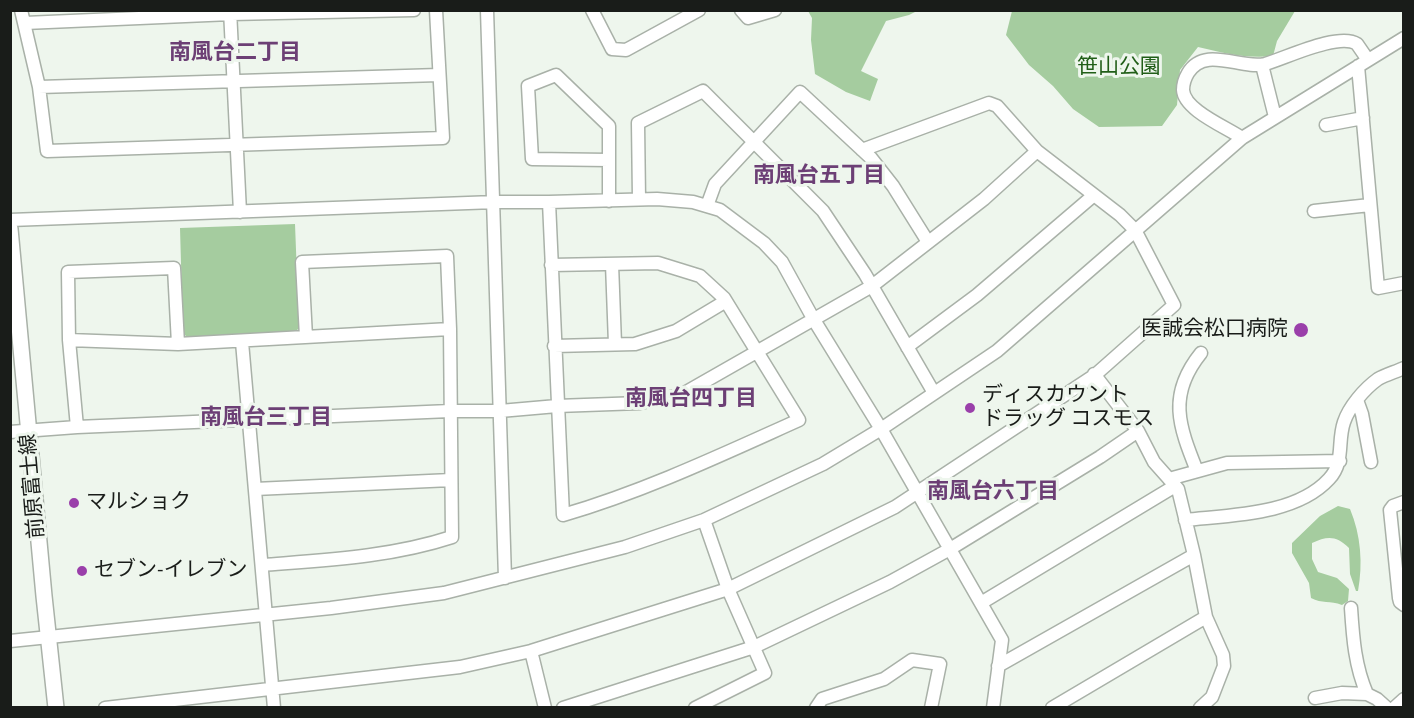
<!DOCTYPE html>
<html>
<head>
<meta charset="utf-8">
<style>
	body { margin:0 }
	#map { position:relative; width:1414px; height:718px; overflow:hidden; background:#eef6ed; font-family:"Source Sans 3",sans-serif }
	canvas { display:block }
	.frame { position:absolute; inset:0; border:12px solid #191c19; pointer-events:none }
</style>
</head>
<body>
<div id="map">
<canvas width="1414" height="718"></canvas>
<div class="frame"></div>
</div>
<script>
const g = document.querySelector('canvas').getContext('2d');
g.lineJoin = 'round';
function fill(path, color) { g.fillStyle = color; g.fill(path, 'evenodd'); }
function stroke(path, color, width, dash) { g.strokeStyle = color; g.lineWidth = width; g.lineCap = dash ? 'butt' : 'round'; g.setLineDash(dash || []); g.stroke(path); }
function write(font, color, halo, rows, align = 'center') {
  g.font = font + ' "Source Sans 3","Noto Sans JP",sans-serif'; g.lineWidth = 6; g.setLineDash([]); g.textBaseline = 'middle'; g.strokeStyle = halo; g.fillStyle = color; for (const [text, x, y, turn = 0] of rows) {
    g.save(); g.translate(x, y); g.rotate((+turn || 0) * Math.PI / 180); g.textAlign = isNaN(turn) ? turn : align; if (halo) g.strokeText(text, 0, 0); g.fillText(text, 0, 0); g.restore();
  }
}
const green = new Path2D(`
	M808 11H917L909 15 886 21 861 71 878 79 870 101 846 92 815 74 811 40 812 18Z
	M1012 11H1295L1277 41 1273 56C1247 59 1223 53 1198 47L1180 70 1177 105 1162 126 1099 127 1073 109 1053 86 1029 65 1006 35Z
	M295 224 299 328 296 331 189 339 183 333 180 228Z
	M1338 506 1350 509C1361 535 1363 564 1358 591H1356L1350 574 1349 548C1336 535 1327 536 1312 543V559L1318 572 1337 578 1349 589 1348 601 1342 605C1330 600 1322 604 1311 598L1309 583 1292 553V543L1320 516Z`);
const minor = new Path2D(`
	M21 10 39 87 47 151 443 138 436 10
	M230 10 240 212
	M487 10 505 578
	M592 10 612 49 626 50 699 10
	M741 10 748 18 775 10
	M25 23 231 14 414 10
	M1262 65 1275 117
	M1358 66 1378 288 1404 283
	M39 87 439 75
	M1326 125 1363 118
	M1242 138C1226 127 1184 110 1183 90 1183 84 1185 78 1188 73 1205 45 1241 70 1265 64 1286 58 1339 32 1357 44L1368 60
	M609 160 532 159 528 86 556 75 609 126V201
	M639 199 638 123 703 91 823 211 865 274 934 393
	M549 202 563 515C645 491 721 455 799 420L724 298 700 276 658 263 551 265
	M707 206 715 184 800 92 871 158 893 186 928 242
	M1314 211 1370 205
	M10 220 495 202H549L657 199 693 202 720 210 764 243 782 262 814 320 881 429 1002 640 993 708
	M612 264 615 344
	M69 340 178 344 450 329
	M242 342 274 708
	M554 346 635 344 676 331 726 301
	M907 347 977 295 1094 195
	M1094 374 1138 431 1154 462 1178 489 1194 555 1206 617 1223 655 1224 666 1212 697 1200 708
	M1357 400 1362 414 1371 462
	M77 427 69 340 68 272 174 268 178 344
	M10 432 77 427 450 411H500L557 406 640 403 681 395 872 286 984 199 1037 151
	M1197 471C1179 426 1167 395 1201 353
	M1169 479 1227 463 1340 461
	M255 489 451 480
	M1404 502 1393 506 1390 510 1399 598 1400 602 1404 605
	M1185 520C1231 515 1296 515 1329 479 1345 462 1337 442 1344 422 1349 407 1364 389 1378 379 1385 375 1395 372 1404 368
	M263 565C326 560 391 557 452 537L450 329 447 256 302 262 306 337
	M981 603 1175 486
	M1351 608C1353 639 1355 666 1367 694L1377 699 1387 708
	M10 641 331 608 444 593 625 547 704 520 823 464 881 429 997 351 1242 138 1404 38
	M531 651 545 708
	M998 666 1194 555
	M1315 698 1342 693 1367 694
	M105 708 460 667 531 651 728 589 895 507 1095 375 1174 305 1135 230 1120 215 1037 151 997 106 989 103 862 150
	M563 708 754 647 890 582 950 549 1100 457 1138 431
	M695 708 765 673 728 589 704 520
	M816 708 822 699 884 679 912 660 940 664 931 708
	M1052 708 1206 617
	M1394 708 1404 699`);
const major = new Path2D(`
	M10 229 44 596 56 708`);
const markers = [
	[1301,330,8,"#9a3faa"],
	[970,408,6,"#9a3faa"],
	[74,503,6,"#9a3faa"],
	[82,571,6,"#9a3faa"]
];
const parkNames = [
	["笹山公園",1119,68]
];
const poiNames = [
	["医誠会松口病院",1288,330,"right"],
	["ディスカウント",982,396],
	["ドラッグ コスモス",982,420],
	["マルショク",86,503],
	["セブン-イレブン",94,571]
];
const streetNames = [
	["前原富士線",34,486,-95]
];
const neighbourhoodNames = [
	["南風台二丁目",235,54],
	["南風台五丁目",819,177],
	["南風台四丁目",691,400],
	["南風台三丁目",266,419],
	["南風台六丁目",993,493]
];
fill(green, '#a5cc9f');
stroke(minor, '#a9b1a8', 15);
stroke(major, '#a9b1a8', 18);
stroke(minor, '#fff', 12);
stroke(major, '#fff', 15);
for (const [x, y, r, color] of markers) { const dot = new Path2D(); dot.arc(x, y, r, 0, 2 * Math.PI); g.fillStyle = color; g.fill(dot); stroke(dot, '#eef6ed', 2); }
write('21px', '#215e18', '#eef6ed', parkNames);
write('21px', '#191c19', '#eef6ed', poiNames, 'left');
write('21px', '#191c19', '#eef6ed', streetNames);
write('bold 22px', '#6c3f75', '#eef6ed', neighbourhoodNames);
</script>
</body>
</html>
